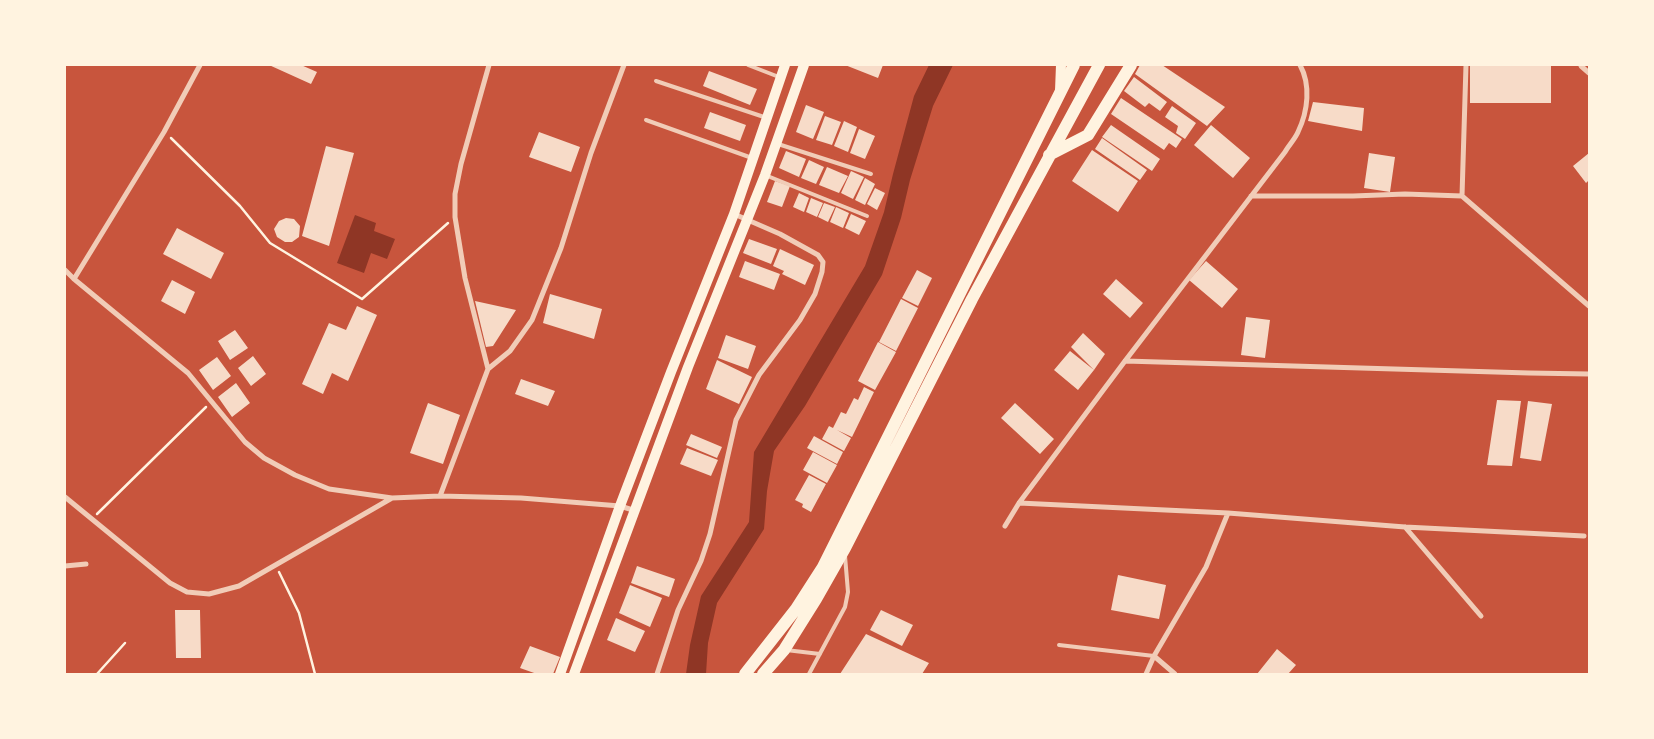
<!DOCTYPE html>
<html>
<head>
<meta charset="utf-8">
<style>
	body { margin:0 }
	#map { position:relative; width:1654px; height:739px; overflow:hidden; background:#c8553d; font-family:"IBM Plex Sans",sans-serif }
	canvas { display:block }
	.frame { position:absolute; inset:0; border:66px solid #fff3e0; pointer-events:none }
</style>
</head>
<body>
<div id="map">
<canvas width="1654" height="739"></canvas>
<div class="frame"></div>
</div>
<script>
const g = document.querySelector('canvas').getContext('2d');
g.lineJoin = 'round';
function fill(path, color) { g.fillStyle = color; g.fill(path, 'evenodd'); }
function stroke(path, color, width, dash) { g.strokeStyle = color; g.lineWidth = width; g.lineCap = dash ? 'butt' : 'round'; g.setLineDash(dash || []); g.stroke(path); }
const water = new Path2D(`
	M929 65H953L933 106 910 180 901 218 882 275 805 406 774 451 767 491 764 529 717 603 708 643 706 674H686L690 645 701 596 749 522 754 452 865 266 884 212 893 174 914 96Z
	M355 215 376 223 374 231 395 239 387 259 371 253 364 273 337 263Z`);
const building = new Path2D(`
	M269 65H301L317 72 311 84Z
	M845 65H883L878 78Z
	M1140 65H1162L1225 107 1207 126 1135 74Z
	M1470 65H1551V103H1470Z
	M709 71 757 89 750 105 703 86Z
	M1134 77 1167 102 1160 111 1149 103 1145 107 1124 91Z
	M1121 98 1182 139 1176 148 1169 143 1164 150 1111 114Z
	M1313 102 1364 108 1362 131 1308 121Z
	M806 105 824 112 813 139 796 132Z
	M1172 106 1196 123 1185 139 1176 133 1178 126 1165 117Z
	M710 112 746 125 740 141 704 128Z
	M825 116 841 122 832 145 816 140Z
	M844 121 857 127 848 152 834 146Z
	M1111 125 1160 159 1152 171 1102 137Z
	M1211 125 1250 158 1233 178 1194 145Z
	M859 129 875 136 865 159 850 153Z
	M539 132 580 147 571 172 529 157Z
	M1102 138 1147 170 1140 180 1095 149Z
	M326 146 354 153 329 246 302 236Z
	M1092 150 1138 181 1118 212 1072 181Z
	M786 151 806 159 799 177 779 168Z
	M1369 153 1395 157 1390 192 1364 188Z
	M1589 153V180L1586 183 1573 166Z
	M809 160 824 167 816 184 801 178Z
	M827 167 848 176 839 193 819 185Z
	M851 171 864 177 853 199 841 193Z
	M865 178 875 184 865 205 855 200Z
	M775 181 790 186 782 207 767 202Z
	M875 188 885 193 877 210 867 204Z
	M799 193 809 198 804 212 793 207Z
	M811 198 823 203 817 217 806 212Z
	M824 203 835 207 828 222 818 217Z
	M836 207 849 213 843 228 830 222Z
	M851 214 866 221 859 235 845 228Z
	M286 218 294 219 300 226 299 237 292 242H285L277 237 274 229 279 221Z
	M177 228 224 253 211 279 163 254Z
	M749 239 777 249 771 264 743 253Z
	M780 249 814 265 805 285 782 274 784 271 773 266Z
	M745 261 780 274 774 290 739 277Z
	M1206 261 1238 289 1222 308 1189 280Z
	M917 270 932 278 918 306 902 298Z
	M1116 279 1143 303 1130 318 1103 294Z
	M172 280 195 292 185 314 161 301Z
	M550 294 602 309 594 339 543 323Z
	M901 299 918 308 896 351 879 342Z
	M475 301 516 310 493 346 486 347Z
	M357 306 377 315 348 381 332 373 323 394 302 384 329 323 346 330Z
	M1246 317 1270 320 1265 358 1241 355Z
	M235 330 248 348 230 360 218 341Z
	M1083 333 1105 354 1094 370 1071 347Z
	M726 335 756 346 748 369 718 358Z
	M878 342 896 352 875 390 858 381Z
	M1070 351 1094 370 1078 390 1054 370Z
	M253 356 266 374 251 386 238 368Z
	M217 357 231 376 213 390 199 370Z
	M717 360 752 377 739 404 706 389Z
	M521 379 555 391 548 406 515 394Z
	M236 383 250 403 232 417 218 397Z
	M864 387 874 392 852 437 837 430 851 438 844 451 822 439 829 426 833 428 841 412 846 414 854 398 858 400Z
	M1497 400 1521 401 1512 466 1487 465Z
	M1528 401 1552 404 1541 461 1520 458Z
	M428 403 460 415 443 464 410 453Z
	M1015 403 1054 439 1040 454 1001 418Z
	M691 434 722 447 717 458 686 445Z
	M814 436 843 452 837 464 807 448Z
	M687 448 718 460 711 476 680 464Z
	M813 452 837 465 827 483 803 470Z
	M809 475 826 484 811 512 802 507 803 504 795 500Z
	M637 566 675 579 669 597 631 583Z
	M1118 575 1166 585 1159 619 1111 610Z
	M630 585 662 598 650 627 619 613Z
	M175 610H200L201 658H176Z
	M881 610 913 625 902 646 870 630Z
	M616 618 645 631 635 652 607 640Z
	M866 634 929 663 922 674H840Z
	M530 646 560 657 553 674H537L520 668Z
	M1277 649 1296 665 1288 674H1257Z`);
const path = new Path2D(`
	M171 138 240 206 270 243 362 299 448 223
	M97 514 206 407
	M279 572 299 613 315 674
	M97 674 125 643`);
const service = new Path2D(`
	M748 65 779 77
	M656 81 767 118
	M646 120 752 158
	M778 144 871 174
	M765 175 867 216
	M1059 645 1154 656
	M786 650 820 654
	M809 674 845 607 848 592 845 556`);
const minor = new Path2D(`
	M1581 66 1589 73
	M1251 196H1353L1405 194 1462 196 1589 306
	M1462 196 1466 65
	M65 270 74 279 188 373 245 442 264 458 295 475 329 489 392 498
	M74 279 164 132 200 65
	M1125 361 1529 373 1589 374
	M488 369 465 278 455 217V194L461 164 489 65
	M440 496 488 369 510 351 532 320 561 248 591 153 624 65
	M65 497 170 583 187 592 209 594 239 586 392 498 440 496 521 498 620 506 636 511
	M1019 503 1228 513 1405 527 1584 536
	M1005 526 1019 503 1125 361 1285 152C1289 145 1295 139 1298 132 1308 111 1311 85 1300 65
	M1405 527 1481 616
	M65 566 86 564
	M1154 656 1175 674
	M657 674 678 610 701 561 710 534 736 420 759 375 800 320 815 294 822 272 823 262 818 255 780 234 734 214
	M1146 674 1154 656 1206 567 1228 513`);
const secondary = new Path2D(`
	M1060 91 1061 65
	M560 674 620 506 671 372 734 214 785 65
	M574 674 688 367 765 175 804 65`);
const trunk = new Path2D(`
	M1049 155 1088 135 1131 65
	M745 674 796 609 823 567 1074 65
	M763 674 784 650 816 599 845 548 972 299 1099 65`);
fill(water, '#8f3625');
fill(building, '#f7dbc8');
stroke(path, '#fff3e0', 2.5);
stroke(service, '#f1ccb7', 4);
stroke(minor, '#f1ccb7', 5);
stroke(secondary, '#fff3e0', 10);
stroke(trunk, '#fff3e0', 12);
</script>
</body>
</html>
